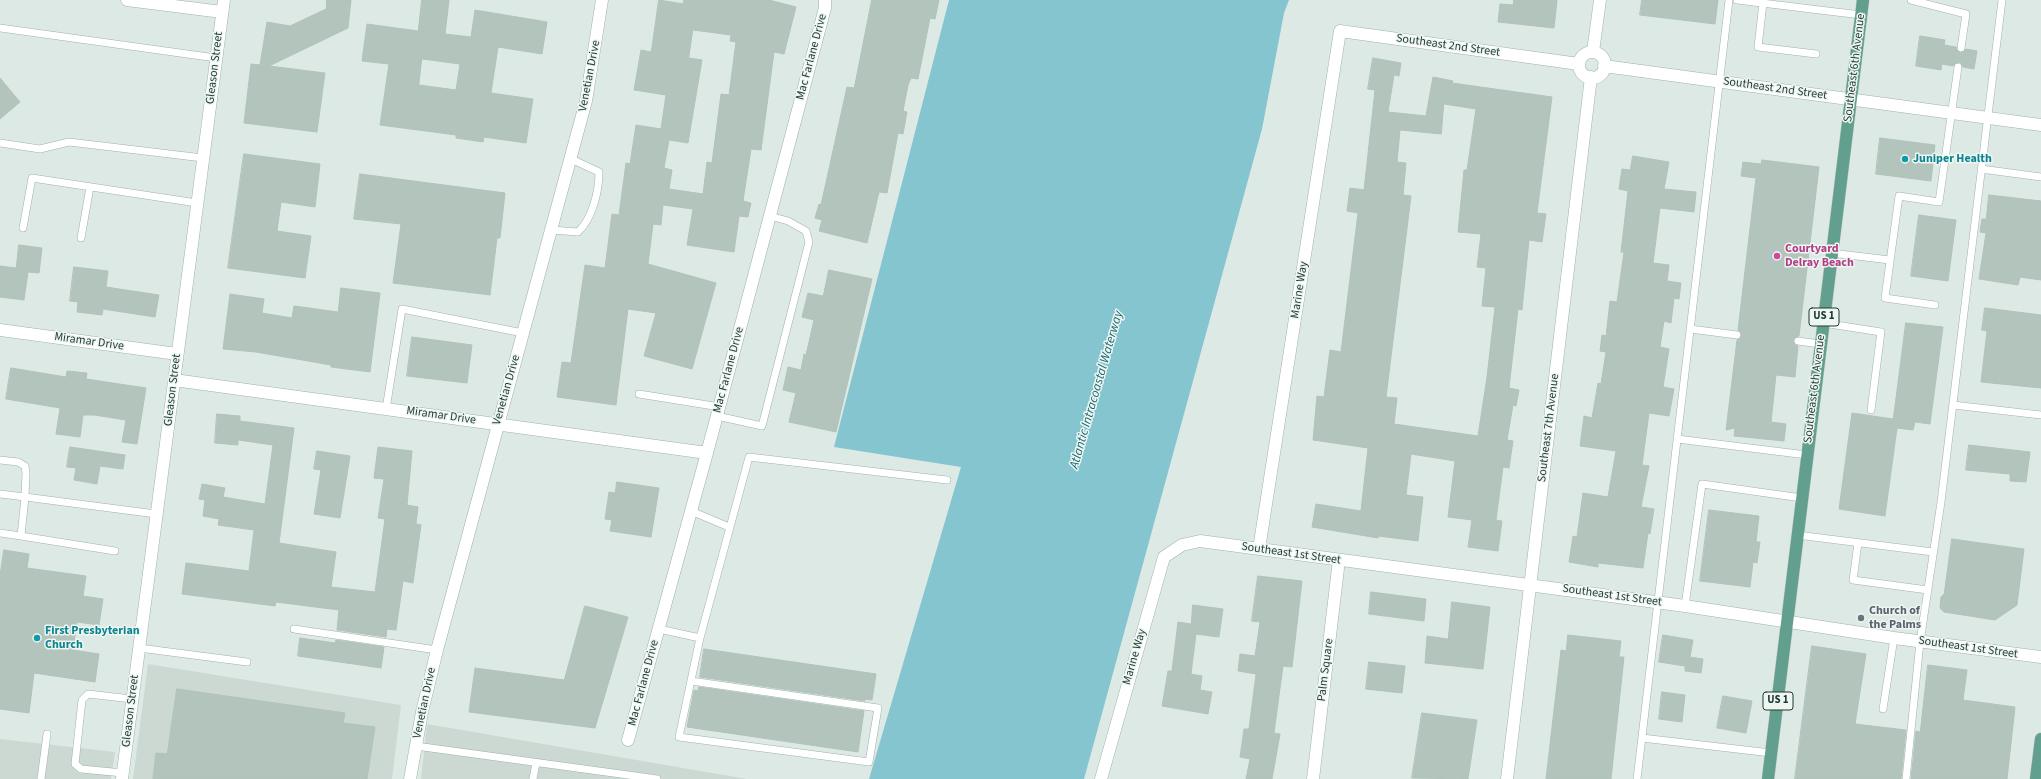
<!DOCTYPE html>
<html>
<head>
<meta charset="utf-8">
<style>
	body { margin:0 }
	canvas { display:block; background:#dde9e4 }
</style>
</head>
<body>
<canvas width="2041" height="779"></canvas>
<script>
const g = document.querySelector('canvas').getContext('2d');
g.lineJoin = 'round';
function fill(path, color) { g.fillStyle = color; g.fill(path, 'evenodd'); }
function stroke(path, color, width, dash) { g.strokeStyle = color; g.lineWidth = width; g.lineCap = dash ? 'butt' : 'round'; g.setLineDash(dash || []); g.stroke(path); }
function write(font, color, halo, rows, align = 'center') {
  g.font = font + ' "Source Sans 3",sans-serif'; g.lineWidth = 3; g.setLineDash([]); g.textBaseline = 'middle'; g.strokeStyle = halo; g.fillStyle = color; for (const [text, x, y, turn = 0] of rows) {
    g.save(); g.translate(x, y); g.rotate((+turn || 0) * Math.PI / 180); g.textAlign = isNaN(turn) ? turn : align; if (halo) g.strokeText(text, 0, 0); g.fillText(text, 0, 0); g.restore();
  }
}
const built = new Path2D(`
	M148 664 401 705 392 779H133Z
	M427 724 747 779H421Z
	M0 739 115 752 111 779H0Z`);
const water = new Path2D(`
	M949 0H1289L1284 13 1262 129 1084 779H869L961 467 834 447Z`);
const building = new Path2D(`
	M327 0H351L348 28 269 66 325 73 317 132 244 123 251 64 260 65 267 22 290 26 326 9Z
	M422 0H449L445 34 471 37 475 10 547 22 542 54 498 47 491 93 533 99 526 143 484 137 483 142 456 138V135L380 125 389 64 362 61 367 24 418 31ZM422 59 460 64 456 90 419 85Z
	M659 0 683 4 684 0H769L796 7 784 54 774 52 761 150 751 149 743 201 751 203 748 217 739 216 734 252 687 245 693 209 663 205 661 225 653 224 648 264 716 283 692 369 644 356 656 313 628 309 616 405 557 397 562 362 571 363 585 265 605 268 612 214 619 215 626 163 630 164 636 125 661 129 666 95 634 90 641 50 651 52ZM693 30 731 35 730 41 736 42 729 95 721 94 712 163 707 162 703 194 669 189 672 170 664 168 669 140 688 143 702 60 689 58Z
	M872 0H939L935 19 930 18 918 79 911 78 908 85 903 111 907 112 903 134 898 133 887 193 879 192 867 243 819 231 822 220 815 218 819 204 821 205 847 87 854 88Z
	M1514 0H1557L1554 28 1498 22 1500 4 1513 5Z
	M1642 0H1718L1715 24 1640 15Z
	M1920 36 1945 40 1944 45 1956 47 1960 53 1963 52 1966 49 1977 51 1974 69 1963 67 1961 63 1958 62 1953 66 1942 64 1941 70 1916 66Z
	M1373 58 1401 63 1399 76 1394 75 1388 112 1426 116 1433 77 1453 81 1452 83 1552 97 1537 213 1546 214 1542 242 1529 240 1522 310 1518 309 1509 388 1519 390 1516 406 1513 405 1507 440 1513 441 1509 468 1503 467 1496 520 1502 521 1498 551 1468 547 1472 520 1448 517 1455 461 1411 454 1406 495 1423 497 1418 541 1378 536V538L1312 527 1316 504 1361 511 1368 448 1313 440 1317 396 1324 397 1330 350 1341 352 1358 213 1347 211 1350 188 1364 190 1375 90 1368 89ZM1444 104 1476 109 1467 170H1464L1458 232 1481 234 1477 267 1486 268 1482 306 1495 307 1487 377 1478 436 1394 424 1397 398 1386 397 1411 196 1403 195 1406 163 1397 162 1400 130 1441 134Z
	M0 78 20 102 0 119Z
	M1880 138 1935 145 1931 181 1876 174Z
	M244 154 320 164 315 207 281 202 277 231 311 236 305 278 228 268Z
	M1633 156 1669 162 1664 189 1696 192 1694 212 1660 208 1653 263 1669 265 1667 281 1681 283 1679 299 1674 298 1671 323 1664 321 1660 347 1669 349 1663 387 1674 389 1669 416 1649 413 1642 465 1649 466 1641 507 1654 509 1650 534 1648 533 1643 568 1598 563V567L1569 562 1573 536 1577 537 1583 493 1608 497 1616 451 1580 446 1584 416 1592 418 1598 383 1601 384 1606 352 1600 351 1602 335 1606 336 1610 301 1617 302 1624 252H1621L1628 191 1619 189 1622 169 1630 170Z
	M1762 160 1819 167 1799 336 1794 338 1793 341 1795 345 1798 346 1795 377 1776 375 1771 422 1786 424 1784 441 1734 436 1735 428 1726 430 1737 340 1742 335 1738 330 1756 178 1741 176 1743 162 1761 164Z
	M360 174 505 193 500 238H497L490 295 393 283 401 224 354 219Z
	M1989 195 2041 201V280L2020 277 2018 285 1979 279 1986 233 1980 232 1982 219H1986Z
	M1919 215 1956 220 1948 281 1911 276Z
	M19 245 42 248 39 273 28 272 24 300 0 297V266L16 268Z
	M74 267 108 271 106 287 159 295 155 317 103 309 102 315 77 312 78 302 70 301Z
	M829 270 872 279 836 432 789 422 796 393 783 390 788 367 801 370 804 354 806 355 814 320 802 317 808 293 823 296Z
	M341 288 380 293 370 372 331 367V365L256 352 223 349 230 294 264 299 262 313 292 318 294 306 338 312Z
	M1985 308 2041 315V388L1981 382 1987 331 1982 330Z
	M1906 323 1943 327 1930 424 1915 422 1913 430 1897 428 1885 516 1839 509 1852 413 1893 419Z
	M412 337 472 345 467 383 407 376Z
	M11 368 66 377 67 371 87 373 86 379 146 388 137 444 122 442 126 420 94 415H83L80 437 56 434 60 408 6 399Z
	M217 414 240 416V421L294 428 279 543 336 552 331 587 375 592 385 519 378 518 384 479 374 478 378 447 412 451 407 505 418 507 416 524 421 525 413 583 403 581 396 630 387 629 386 637 337 630 339 610 276 602 275 606 182 594 186 563 249 571 254 530 218 525 219 519 203 516 205 500 199 499 202 484 225 488 223 497 265 504 273 445 238 440V445L215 443Z
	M1969 445 2030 452 2026 482 2010 481V474L1966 470Z
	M70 447 125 455 123 469 100 466 97 484 74 480 76 468 67 467Z
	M317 451 350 456 340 518 314 514 321 470 314 469Z
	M617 482 659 488 651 537 610 531 612 520 605 519 609 492 615 493Z
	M1709 510 1759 516 1756 542H1760L1757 563 1753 562 1750 587 1700 581Z
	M1952 539 2024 549 2017 605 1995 620 1944 612 1940 608 1941 597 1944 594Z
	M4 550 29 554 27 568 86 576 83 596 103 599 99 625 77 622 73 650 99 654 95 682 34 673 29 713 0 709V576Z
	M1258 576 1302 581 1292 667 1283 666 1274 733 1280 734 1272 779H1246L1250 759 1240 757 1244 729H1249L1256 674 1238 671 1240 654 1255 656 1260 622 1252 621Z
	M1371 592 1426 599 1424 621 1369 614Z
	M1452 602 1490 607 1483 669 1425 663 1427 636 1448 639Z
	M1193 605 1223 609 1219 637 1196 634 1191 674 1202 676 1200 690 1212 692 1208 714 1162 706 1168 671H1172L1178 622 1191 624Z
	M585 606 628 617 595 728 469 712 475 668 564 680Z
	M1568 635 1621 641 1619 657H1624L1611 779H1546L1561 650 1566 651Z
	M1663 635 1693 640 1690 657 1703 659 1701 673 1685 671V666L1659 662Z
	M300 638 335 643 336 640 384 647 381 668 298 656Z
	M1812 646 1866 654 1855 724 1906 730 1901 779H1795Z
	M704 649 876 674 872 700 865 699V701L700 677Z
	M1369 662 1405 666 1402 693 1366 689Z
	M1928 665 1967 670 1963 700 2015 707 2007 779H1911L1916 731 1920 732Z
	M699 687 864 711 858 752 687 727 694 690 698 691Z
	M177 689 345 713 343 723 375 727 367 779H153L156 753 167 754Z
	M1662 692 1685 695 1682 722 1659 719Z
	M1723 696 1752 701 1746 733 1717 728Z
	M1422 713 1477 720 1468 779 1412 778Z`);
const service = new Path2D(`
	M1737 0 1861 15
	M1911 0 1966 14 1961 48
	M1763 3 1758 47 1816 54
	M0 28 216 58
	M0 143 40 149 69 142 203 158
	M1981 169 2041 177
	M23 228 32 178 197 203
	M551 230 578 232C592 219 599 192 599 172L571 159
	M81 238 90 187
	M1831 253 1890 260
	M1935 305 1885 298 1899 196 1939 202 1958 67
	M1823 323 1881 332 1871 410
	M1690 329 1737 335
	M1798 341 1820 344
	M639 394 720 407
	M1953 405 2041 415
	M386 409 402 309 523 333
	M717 416 762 426 809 242 806 231 788 221 770 216
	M1677 439 1807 455
	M0 460 18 462 25 466 26 473 25 497 0 494
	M691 511 729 527
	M0 533 21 536 25 497 156 514
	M1797 535 1933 552
	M21 536 115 551
	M1858 543 1853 580 1928 590
	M1685 606 1702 484 1802 498
	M294 629 437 650
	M659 629 700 638
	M139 648 247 662
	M691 681 878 708 869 762 679 737 700 638 749 457 947 480
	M1883 709 1894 638
	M1642 738 1771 753
	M416 746 657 779
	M123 773 81 769 75 764 82 700 88 694 132 699
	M41 779 47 734
	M533 779 536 763
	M1637 779 1729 0
	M1906 779 1920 642 1941 502 2002 0`);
const minor = new Path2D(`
	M127 0 222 12
	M1593 52 1600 0
	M1579 65a13 13 0 1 1 26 0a13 13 0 1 1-26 0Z
	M1604 66 2041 125
	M0 330 177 354
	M174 380 707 453
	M1259 549 1340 31 1579 64
	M628 740 707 453 825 8V0
	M122 779 224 0
	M410 779 422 712 437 650 586 101 602 0
	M1101 779 1164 557 1182 545 1200 541 1685 606 1894 638 2041 657
	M1313 779 1339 560
	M1507 779 1591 77`);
const primary = new Path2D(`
	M1768 779 1863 0
	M2036 779 2041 739`);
const markers = [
	[1905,159,4,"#0f9aa8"],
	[1777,256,4,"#d1479c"],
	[1861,618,4,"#6b7280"],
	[37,638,4,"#0f9aa8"]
];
const shields = [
	[1824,317,30],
	[1778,701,30]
];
const shieldNames = [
	["US 1",1824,317],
	["US 1",1778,701]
];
const streetNames = [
	["Southeast 2nd Street",1448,46,8],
	["Mac Farlane Drive",812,57,-75],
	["Gleason Street",215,68,-83],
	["Southeast 6th Avenue",1855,68,-83],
	["Venetian Drive",590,76,-79],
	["Southeast 2nd Street",1775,89,8],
	["Marine Way",1300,290,-81],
	["Miramar Drive",89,342,8],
	["Mac Farlane Drive",729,370,-75],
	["Southeast 6th Avenue",1815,389,-83],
	["Gleason Street",173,390,-83],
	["Venetian Drive",507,390,-74],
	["Miramar Drive",441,416,8],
	["Southeast 7th Avenue",1549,428,-83],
	["Southeast 1st Street",1291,554,8],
	["Southeast 1st Street",1612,596,8],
	["Southeast 1st Street",1968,648,8],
	["Marine Way",1135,657,-74],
	["Palm Square",1326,670,-83],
	["Mac Farlane Drive",644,683,-75],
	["Venetian Drive",425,703,-78],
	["Gleason Street",131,711,-83]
];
const cultureNames = [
	["Juniper Health",1913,159],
	["First Presbyterian",45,631],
	["Church",45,645]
];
const hotelNames = [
	["Courtyard",1785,249],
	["Delray Beach",1785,263]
];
const worshipNames = [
	["Church of",1869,611],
	["the Palms",1869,625]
];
const waterNames = [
	["Atlantic Intracoastal Waterway",1097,390,-74]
];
fill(built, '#ccd9d3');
fill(water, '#84c5d0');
fill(building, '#b3c4bd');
stroke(building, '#b0c3bb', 1);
stroke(service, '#a0b1ab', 8);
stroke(minor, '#a0b1ab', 13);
stroke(primary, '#bcc4c1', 13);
stroke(service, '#fff', 7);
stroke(minor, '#fff', 12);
stroke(primary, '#629f8e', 12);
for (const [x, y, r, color] of markers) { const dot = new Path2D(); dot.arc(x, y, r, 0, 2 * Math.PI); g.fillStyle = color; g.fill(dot); stroke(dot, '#eef6f2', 1.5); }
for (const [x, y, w] of shields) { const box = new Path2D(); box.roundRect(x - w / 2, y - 9, w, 18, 3); g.fillStyle = '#eef6f2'; g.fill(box); stroke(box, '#1f3931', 1); }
write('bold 11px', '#1f3931', null, shieldNames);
write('12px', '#1f3931', '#eef6f2', streetNames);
write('bold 12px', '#0d838f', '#eef6f2', cultureNames, 'left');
write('bold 12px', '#b23c85', '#eef6f2', hotelNames, 'left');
write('bold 12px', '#5b616d', '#eef6f2', worshipNames, 'left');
write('italic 13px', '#1a6774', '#eef6f2', waterNames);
</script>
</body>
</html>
